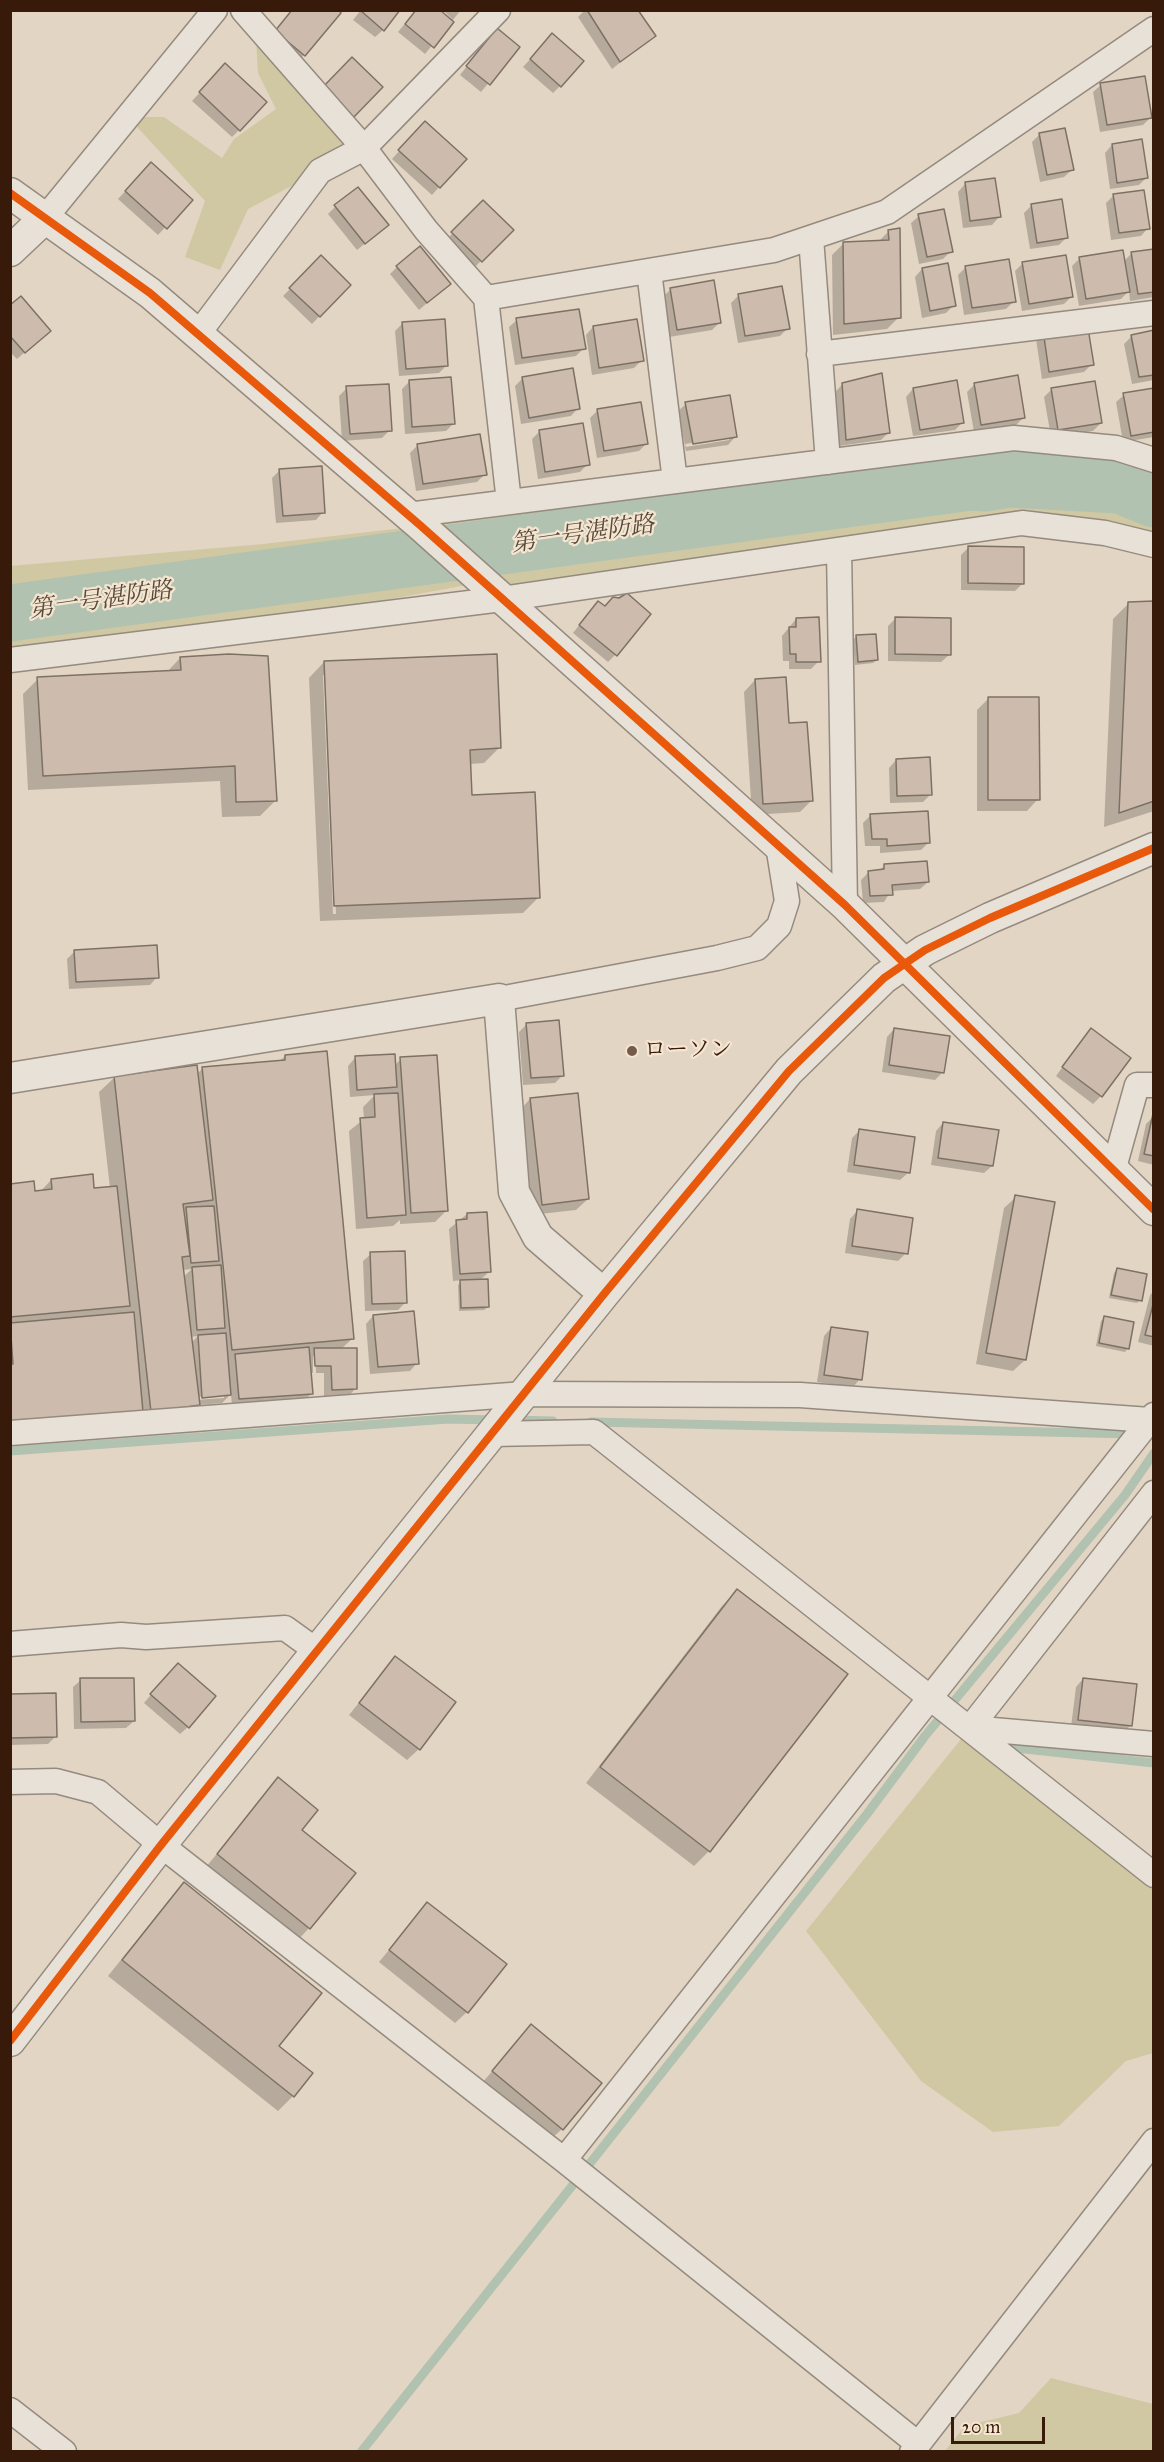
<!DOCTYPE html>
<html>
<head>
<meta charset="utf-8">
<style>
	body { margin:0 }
	#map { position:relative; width:1164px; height:2462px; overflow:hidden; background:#e3d5c3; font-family:"IM FELL Great Primer",serif }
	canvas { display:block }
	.frame { position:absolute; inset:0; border:12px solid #381a0b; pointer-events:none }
	.scale { position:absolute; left:951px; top:2417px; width:94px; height:27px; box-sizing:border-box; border:3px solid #381a0b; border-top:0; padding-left:8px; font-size:18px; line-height:21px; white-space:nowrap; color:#381a0b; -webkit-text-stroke:4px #f5e5d0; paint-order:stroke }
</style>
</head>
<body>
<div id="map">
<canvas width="1164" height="2462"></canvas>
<div class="frame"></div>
<div class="scale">20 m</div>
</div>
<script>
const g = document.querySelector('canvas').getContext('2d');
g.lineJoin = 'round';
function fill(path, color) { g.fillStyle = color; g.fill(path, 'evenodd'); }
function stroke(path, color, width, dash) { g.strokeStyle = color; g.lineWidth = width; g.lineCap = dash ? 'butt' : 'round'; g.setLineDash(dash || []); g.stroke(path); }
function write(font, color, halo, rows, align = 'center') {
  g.font = font + ' "IM FELL Great Primer","Noto Serif JP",serif'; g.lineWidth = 4.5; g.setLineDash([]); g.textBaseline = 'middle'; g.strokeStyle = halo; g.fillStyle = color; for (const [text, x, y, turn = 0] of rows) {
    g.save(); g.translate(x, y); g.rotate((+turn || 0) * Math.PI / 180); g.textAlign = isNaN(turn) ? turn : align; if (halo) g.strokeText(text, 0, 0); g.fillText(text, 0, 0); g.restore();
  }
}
const green = new Path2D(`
	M256 40 354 153 248 209 220 270 185 257 205 201 128 117H164L222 158 234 139 276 109 258 73Z
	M978 443 1153 464V548L1022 523 562 590 483 582 170 640 11 660 10 566 263 544 421 526 631 486Z
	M970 1728 1153 1884V2053L1126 2061 1059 2126 993 2132 921 2081 806 1931Z
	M1051 2378 1153 2404V2451H945L965 2426 1019 2413Z`);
const shadow = new Path2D(`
	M361 10 383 30 375 37 353 20Z
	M416 10 450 20 452 19 443 10H461L425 54 398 32Z
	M585 10H636L654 36 612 69 578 17Z
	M339 13 297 63 268 39Z
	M489 38 518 48 481 92 460 75Z
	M545 43 560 86 553 93 523 67Z
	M218 73 239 130 232 137 192 101Z
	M1101 85 1150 118 1143 125 1100 132 1093 92Z
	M417 131 439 187 432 195 392 159Z
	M1040 134 1072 170 1064 177 1040 182 1032 142Z
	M1112 145 1146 178 1139 185 1110 189 1105 153Z
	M144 171 191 200 158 235 118 199Z
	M965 184 999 217 992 225 963 228 958 192Z
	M1114 195 1148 228 1141 236 1111 240 1106 203Z
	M483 203 511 230 474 268 445 241Z
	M1032 205 1066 238 1059 245 1030 249 1024 213Z
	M335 207 379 232 357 250 328 214Z
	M919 216 951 251 943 259 919 264 911 223Z
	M889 231 899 317 887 329 833 335 832 255 844 243 878 242Z
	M1154 250V297L1130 301 1129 291 1121 299 1079 306 1072 266 1080 258 1123 262 1131 254Z
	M321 258 349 285 312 324 283 296Z
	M1023 263 1072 296 1064 304 1022 311 1015 271Z
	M397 267 449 284 419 310 390 274Z
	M965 268 1014 301 1006 309 964 315 958 275Z
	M922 269 954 305 946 313 922 318 915 277Z
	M671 289 720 322 712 330 669 337 663 297Z
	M739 295 788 328 780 336 738 343 731 303Z
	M10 307 41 338 17 359 10 352Z
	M517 320 584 348 576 356 515 365 509 327Z
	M403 323 446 366 439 373 399 376 395 331Z
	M1085 324 1092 364 1084 372 1042 379 1036 339Z
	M593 327 642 360 634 368 592 375 586 335Z
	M1154 332V380L1132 384 1124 344 1132 336Z
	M523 378 578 408 571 416 521 424 515 386Z
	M410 381 453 424 446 431 405 434 402 389Z
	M843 384 889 432 881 440 839 446 835 392Z
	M975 384 1024 417 1016 425 974 432 967 392Z
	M347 388 390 430 382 438 342 441 339 396Z
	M913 389 963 422 955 430 913 436 906 397Z
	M1052 389 1101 423 1093 431 1051 437 1044 397Z
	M1154 390V437L1123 442 1116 402 1124 395Z
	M686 404 735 437 728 445 686 451 678 411ZM729 437V440L686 447 685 444Z
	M598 410 647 443 639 451 597 458 590 418Z
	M539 432 588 464 580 472 538 479 532 439Z
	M418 445 485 474 477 482 416 491 410 453Z
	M280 470 323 512 316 520 276 523 272 478Z
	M969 547 1022 584 1015 591 961 590V555Z
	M620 600 615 655 608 662 573 633 591 610 605 608Z
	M1154 602V811L1104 827 1113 619 1128 604Z
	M896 618 949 655 941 662 888 661V626Z
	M796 619 819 661 811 669H789V661H783L782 636Z
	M857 636 877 660 873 663 855 665 853 640Z
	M180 658 275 801 260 816 222 817 220 781 28 790 23 694 38 679 167 672Z
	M324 662 499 748 484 763 469 764 471 796 539 897 523 913 320 921 309 678ZM323 675H326L336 914H333Z
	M755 680 788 725 811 801 800 812 752 815 744 692Z
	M988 699 1038 799 1027 811H977V710Z
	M896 760 931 794 923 802 890 803 889 768Z
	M871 815 928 843 921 850 880 853V846H865L863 823Z
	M884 866 928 882 920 889 891 891 884 902 863 903 861 880 869 872H878Z
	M75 951 157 977 150 985 69 989 67 959Z
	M527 1024 563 1075 555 1083 523 1085 519 1032Z
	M894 1029 943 1072 935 1080 882 1072 887 1037Z
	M1084 1038 1101 1096 1093 1104 1056 1076Z
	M285 1056 352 1339 341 1349 355 1389 348 1397H324V1373H316V1356H313V1373H310L312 1393 304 1401 232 1406 231 1394 222 1403 198 1405 183 1420 10 1436V1186L34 1192H40L51 1180 93 1190 110 1188 99 1092 115 1077 197 1074 202 1069 279 1062ZM192 1269 183 1277 182 1270ZM198 1336 191 1343 190 1337ZM224 1395V1398L195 1400V1397Z
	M355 1058 394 1066 401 1059 447 1210 435 1222 400 1224V1220L393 1226 356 1229 349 1131 364 1119 363 1107 375 1095 350 1097 348 1066Z
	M530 1099 588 1199 576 1210 531 1215 519 1111Z
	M1154 1116V1165L1138 1161 1146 1124Z
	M943 1123 992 1166 984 1173 931 1165 936 1131Z
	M860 1130 908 1173 900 1180 847 1172 852 1138Z
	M1016 1197 1025 1360 1013 1371 976 1364 1004 1208Z
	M857 1211 906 1253 898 1261 845 1253 850 1219Z
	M467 1214 490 1271 479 1281 488 1307 484 1310 459 1311 458 1285 463 1280 453 1281 449 1229Z
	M371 1254 406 1302 398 1310 365 1311 363 1261Z
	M1117 1270 1140 1300 1137 1303 1109 1298 1114 1273Z
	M1154 1291V1346L1138 1342 1150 1295Z
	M373 1316 417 1363 410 1371 370 1374 366 1324Z
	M1105 1318 1128 1348 1125 1352 1096 1346 1101 1321Z
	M831 1328 860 1379 853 1387 817 1382 824 1336Z
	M737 1591 709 1851 694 1866 586 1783 722 1606Z
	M395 1658 419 1749 407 1760 349 1715Z
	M170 1672 188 1727 180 1734 144 1703Z
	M1083 1679 1131 1725 1123 1733 1071 1727 1076 1687Z
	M81 1680 134 1721 126 1728 74 1729 73 1687Z
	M10 1696 55 1737 48 1744 10 1745Z
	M278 1779 300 1830 309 1928 298 1940 206 1867Z
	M184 1884 277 2046 293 2096 278 2111 108 1976 169 1900Z
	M427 1904 467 2012 455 2023 379 1962Z
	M531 2026 562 2129 550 2140 482 2083Z`);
const stream = new Path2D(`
	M510 1420 553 1421
	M591 1422 1135 1434
	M10 1451 448 1419 496 1420
	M1001 1738 1016 1748 1154 1763
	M361 2452 867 1814 925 1736 1125 1495 1154 1453`);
const river = new Path2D(`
	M10 613 971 482 986 483 1009 479 1120 485 1154 499`);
const building = new Path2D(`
	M292 10H339L341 13 305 56 275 31Z
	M360 10H400L384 31Z
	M416 10H440L454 22 434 48 405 24Z
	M587 10H638L656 36 620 62Z
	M497 28 520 47 490 85 466 66Z
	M552 33 584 61 561 87 530 59Z
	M352 57 383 87 352 119 321 89Z
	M225 63 267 102 240 131 199 92Z
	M1145 76 1152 118 1107 125 1100 83Z
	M425 121 467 159 440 188 398 150Z
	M1065 128 1074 170 1047 175 1039 133Z
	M1142 139 1148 178 1117 183 1112 144Z
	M151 162 193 200 167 229 125 191Z
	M995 178 1001 217 970 221 965 182Z
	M358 187 389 225 365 244 334 205Z
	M1144 190 1150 229 1119 233 1113 194Z
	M1062 199 1068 238 1037 243 1031 204Z
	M483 200 514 230 482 262 451 232Z
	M944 209 953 252 927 257 918 214Z
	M900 228 901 318 844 324 843 242 889 240 888 230Z
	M420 246 451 284 427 303 396 266Z
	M1154 249V292L1138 294 1131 252Z
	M1123 250 1130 292 1086 299 1079 257Z
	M321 255 351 285 320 317 289 288Z
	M1066 255 1073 297 1029 304 1022 262Z
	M1009 259 1016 302 972 308 965 266Z
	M948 263 956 306 930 311 922 268Z
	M714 280 721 323 677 330 670 288Z
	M782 286 790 329 745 336 738 294Z
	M21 296 51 331 25 353 10 336V305Z
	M579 309 586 349 522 358 516 318Z
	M445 319 448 366 406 369 402 322Z
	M637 319 644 361 599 368 593 326Z
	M1087 322 1094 365 1049 372 1043 330Z
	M1154 330V375L1139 377 1131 335Z
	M573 368 580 409 529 418 522 377Z
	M882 373 890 433 846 440 842 383Z
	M1018 375 1025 418 981 425 974 383Z
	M451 377 455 424 412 427 409 380Z
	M957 380 964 423 920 430 913 388Z
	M1095 381 1102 423 1058 430 1051 388Z
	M389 384 392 431 350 434 346 386Z
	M1154 388V432L1131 436 1123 393Z
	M730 395 737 437 693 444 685 402Z
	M641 402 648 444 604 451 597 409Z
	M583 423 590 465 545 472 539 430Z
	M480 434 487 475 423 484 417 444Z
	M322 466 325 513 283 516 279 469Z
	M968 546 1024 547V584L968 583Z
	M627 593 651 614 617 656 579 625 598 601 605 606 613 597 619 598Z
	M1154 601V801L1119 813 1128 602Z
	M819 617 821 662H796V654H790L789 627H796V618Z
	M895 617 951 618V655L895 654Z
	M876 634 878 660 858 662 856 635Z
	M229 654 268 656 277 801 236 802 235 766 43 776 37 677 181 670 180 657Z
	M497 654 501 748 470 750 472 795 535 792 540 898 334 906 324 661Z
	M786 677 789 723 807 722 813 801 763 804 755 679Z
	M988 697H1039L1040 800H988Z
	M930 757 932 795 897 796 896 759Z
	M928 811 930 843 887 846V839H872L870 814Z
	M927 861 929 882 892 885 893 895 870 896 868 871 884 869V864Z
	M157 945 159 978 76 982 74 950Z
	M559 1020 564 1076 531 1078 526 1023Z
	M894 1028 950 1036 944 1073 889 1065Z
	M1091 1028 1131 1058 1102 1097 1062 1067Z
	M327 1051 354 1339 232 1350 202 1067 285 1060V1055Z
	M395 1054 397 1087 357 1090 355 1056Z
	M437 1055 448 1211 411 1213 400 1057Z
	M197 1065 213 1200 183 1204 190 1256 182 1257 200 1405 151 1412 114 1076Z
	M398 1093 406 1215 367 1218 360 1118 375 1117 374 1094Z
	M578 1093 589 1199 542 1205 530 1098Z
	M1153 1114 1154 1115V1156L1144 1154Z
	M943 1122 999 1130 993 1166 938 1158Z
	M859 1129 915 1137 910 1173 854 1165Z
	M93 1174 94 1188 117 1186 130 1306 10 1317V1184L34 1181 35 1191 52 1189 51 1179Z
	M1015 1195 1055 1202 1026 1360 986 1353Z
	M214 1206 219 1261 191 1263 186 1207Z
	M857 1209 913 1218 908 1254 852 1246Z
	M487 1212 491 1272 460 1274 456 1220 467 1219V1213Z
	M405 1251 407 1303 372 1304 370 1252Z
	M221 1265 225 1328 197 1330 192 1267Z
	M1117 1268 1147 1274 1142 1301 1111 1295Z
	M488 1279 489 1307 461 1308 460 1280Z
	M1154 1301V1337L1145 1335Z
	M414 1311 419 1364 378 1367 373 1315Z
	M134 1312 143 1412 10 1423V1364H13L10 1323Z
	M1104 1316 1134 1322 1129 1349 1099 1343Z
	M831 1327 868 1332 862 1380 824 1375Z
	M226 1333 231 1395 202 1398 198 1335Z
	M309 1347 313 1394 239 1399 235 1354Z
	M314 1348H357V1389L332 1390 331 1366H315Z
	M737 1589 848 1674 710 1852 600 1767Z
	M395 1656 456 1702 420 1750 359 1703Z
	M178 1663 216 1696 189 1728 150 1694Z
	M80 1678H134L135 1721 81 1722Z
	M1083 1678 1137 1684 1132 1726 1078 1720Z
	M56 1693 57 1737 10 1738V1694Z
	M278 1777 318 1810 302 1830 356 1873 310 1929 217 1854Z
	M184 1882 322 1993 279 2046 313 2073 294 2097 122 1960Z
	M427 1902 507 1964 468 2013 389 1950Z
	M531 2024 602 2083 563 2130 492 2071Z`);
const minor = new Path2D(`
	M243 10 364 148 426 230 486 298 774 250 887 212 1154 29
	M45 218 215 10
	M811 238 828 462
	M649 271 675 481
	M486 298 509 502
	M198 334 320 171 364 148 498 10
	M819 354 1154 313
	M408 515 1014 438 1116 448 1154 460
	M839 550 845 905
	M10 660 502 599 1022 523 1105 533 1154 545
	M499 999 717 958 757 948 779 926 787 901 778 845
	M1113 1171 1137 1085H1154
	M10 1433 524 1394 800 1395 1150 1420
	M491 1434 594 1432 1154 1875
	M10 1644 121 1635 146 1637 285 1628 317 1651
	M970 1728 1154 1493
	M970 1728 1154 1744
	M10 1782 56 1781 98 1792 161 1845 564 2160 918 2444
	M564 2160 1154 1415
	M10 2410 64 2452
	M912 2452 1154 2141`);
const tertiary = new Path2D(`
	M10 193 150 293 421 526 845 905 1154 1210
	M10 251 45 218
	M10 1078 499 999 514 1192 538 1237 604 1294
	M10 2041 161 1845 604 1294 789 1071 884 978 925 950 990 918 1154 848`);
const cycleway = new Path2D(`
	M10 193 150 293 421 526 845 905 1154 1210
	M10 2041 161 1845 604 1294 789 1071 884 978 925 950 990 918 1154 848`);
const markers = [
	[632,1051,6,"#745b4b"]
];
const poiNames = [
	["ローソン",644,1051]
];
const waterNames = [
	["第一号湛防路",583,535,-8],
	["第一号湛防路",101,601,-8]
];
fill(green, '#d0c8a3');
fill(shadow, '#0003');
stroke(stream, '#b1c2b0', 9);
stroke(river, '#b1c2b0', 57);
fill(building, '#cdbcad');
stroke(building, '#7d7166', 1.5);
stroke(minor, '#958a7e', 27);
stroke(tertiary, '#958a7e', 33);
stroke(minor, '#e8e1d8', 24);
stroke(tertiary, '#e8e1d8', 30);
stroke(cycleway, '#e8590c', 8);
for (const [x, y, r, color] of markers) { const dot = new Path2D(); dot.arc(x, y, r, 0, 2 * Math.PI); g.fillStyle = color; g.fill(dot); stroke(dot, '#f5e5d0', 2); }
write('22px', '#381a0b', '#f5e5d0', poiNames, 'left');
write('italic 24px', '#564a3a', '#f5e5d0', waterNames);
</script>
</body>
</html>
